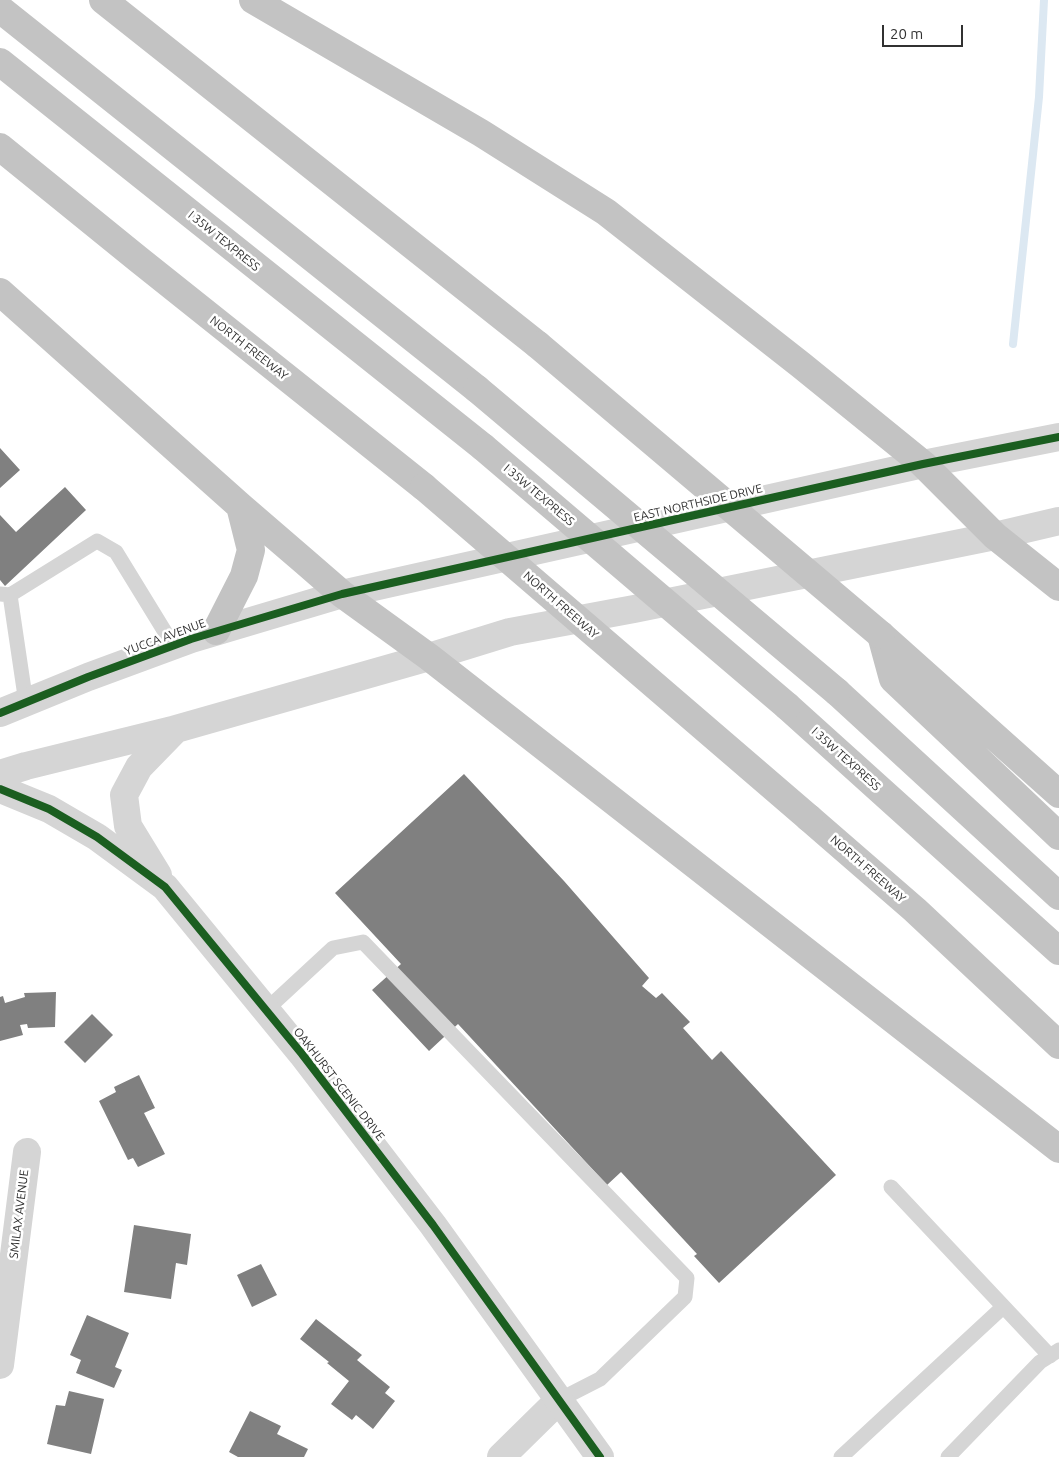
<!DOCTYPE html>
<html>
<head>
<meta charset="utf-8">
<style>
	body { margin:0 }
	#map { position:relative; width:1059px; height:1457px; overflow:hidden; background:#fff; font-family:Ubuntu,sans-serif }
	canvas { display:block }
	.scale { position:absolute; left:882px; top:25px; width:81px; height:22px; box-sizing:border-box; border:2px solid #313131; border-top:0; padding-left:6px; font-size:15px; line-height:18px; white-space:nowrap; color:#313131; -webkit-text-stroke:4px #fff; paint-order:stroke }
</style>
</head>
<body>
<div id="map">
<canvas width="1059" height="1457"></canvas>
<div class="scale">20 m</div>
</div>
<script>
const g = document.querySelector('canvas').getContext('2d');
g.lineJoin = 'round';
function stroke(path, color, width, dash) { g.strokeStyle = color; g.lineWidth = width; g.lineCap = dash ? 'butt' : 'round'; g.setLineDash(dash || []); g.stroke(path); }
function fill(path, color) { g.fillStyle = color; g.fill(path, 'evenodd'); }
function write(font, color, halo, rows, align = 'center') {
  g.font = font + ' Ubuntu,sans-serif'; g.lineWidth = 5; g.setLineDash([]); g.textBaseline = 'middle'; g.strokeStyle = halo; g.fillStyle = color; for (const [text, x, y, turn = 0] of rows) {
    g.save(); g.translate(x, y); g.rotate((+turn || 0) * Math.PI / 180); g.textAlign = isNaN(turn) ? turn : align; if (halo) g.strokeText(text, 0, 0); g.fillText(text, 0, 0); g.restore();
  }
}
const stream = new Path2D(`
	M1013 344 1039 97 1044 0`);
const building = new Path2D(`
	M0 448 20 470 0 488Z
	M65 487 86 510 5 586 0 580V515L16 532Z
	M464 774 564 881 649 978 642 986 656 998 662 993 690 1022 683 1028 712 1060 721 1051 836 1175 719 1283 694 1256 697 1254 621 1172 607 1185 458 1024 429 1051 372 990 401 964 335 893Z
	M56 992 55 1027 28 1028 27 1024 20 1025 23 1035 0 1041V997L3 996 5 1003 25 997 24 993Z
	M92 1014 113 1035 85 1063 64 1042Z
	M139 1075 155 1108 144 1113 165 1154 138 1167 133 1158 128 1160 99 1101 116 1092 114 1087Z
	M134 1225 191 1234 187 1265 176 1263 171 1299 124 1292Z
	M261 1264 277 1295 252 1307 237 1275Z
	M87 1315 129 1333 115 1367 122 1370 114 1388 76 1373 81 1360 70 1355Z
	M316 1319 362 1355 357 1360 390 1387 385 1393 395 1401 373 1429 356 1415 352 1420 331 1404 349 1381 327 1363 329 1362 300 1339Z
	M69 1391 104 1399 91 1454 47 1444 56 1405 65 1406Z
	M250 1411 281 1426 277 1434 308 1449 304 1457H238L229 1452Z`);
const service = new Path2D(`
	M0 594 10 595 97 541 116 552 173 645
	M10 595 26 703
	M266 1010 333 948 363 942 687 1278 685 1297 600 1379 559 1400
	M891 1187 1050 1356
	M841 1457 1003 1307
	M948 1457 1040 1362 1059 1350`);
const minor = new Path2D(`
	M0 1365 27 1152
	M501 1457 559 1400`);
const tertiary = new Path2D(`
	M0 713 88 677 191 639 342 594 923 464 1059 437
	M0 774 26 766 176 729 429 657 510 632 634 609 995 536 1059 521
	M0 789 49 809 97 837 165 887 302 1054 433 1225 600 1457
	M158 875 128 826 124 795 139 767 176 729`);
const motorway = new Path2D(`
	M103 0 538 345
	M253 0 481 133 606 212 801 365 923 464 995 536 1059 587
	M0 9 477 389
	M0 62 483 447
	M0 147 138 259 424 487
	M0 292 240 506 304 561 342 594 429 657 1059 1149
	M216 631 244 576 251 550 240 506
	M881 635 893 679 1059 836
	M881 635 1059 794
	M837 692 1059 896
	M787 706 1059 951
	M809 818 915 910 1059 1045`);
const motorwayBridge = new Path2D(`
	M538 345 881 635
	M477 389 837 692
	M483 447 787 706
	M424 487 809 818`);
const cycleway = new Path2D(`
	M0 713 88 677 191 639 342 594 923 464 1059 437
	M0 789 49 809 97 837 165 887 302 1054 433 1225 600 1457`);
const streetNames = [
	["I 35W TEXPRESS",224,241,39],
	["NORTH FREEWAY",249,348,38],
	["I 35W TEXPRESS",539,495,40],
	["EAST NORTHSIDE DRIVE",698,503,-13],
	["NORTH FREEWAY",561,605,41],
	["YUCCA AVENUE",165,637,-20],
	["I 35W TEXPRESS",846,759,42],
	["NORTH FREEWAY",868,869,41],
	["OAKHURST SCENIC DRIVE",339,1084,52],
	["SMILAX AVENUE",19,1214,-83]
];
stroke(stream, '#dce8f2', 8);
fill(building, '#808080');
stroke(service, '#d5d5d5', 15);
stroke(minor, '#d5d5d5', 28);
stroke(tertiary, '#d5d5d5', 28);
stroke(motorway, '#c3c3c3', 28);
stroke(motorwayBridge, '#c3c3c3', 28);
stroke(cycleway, '#1b5e20', 8);
write('12px', '#313131', '#fff', streetNames);
</script>
</body>
</html>
